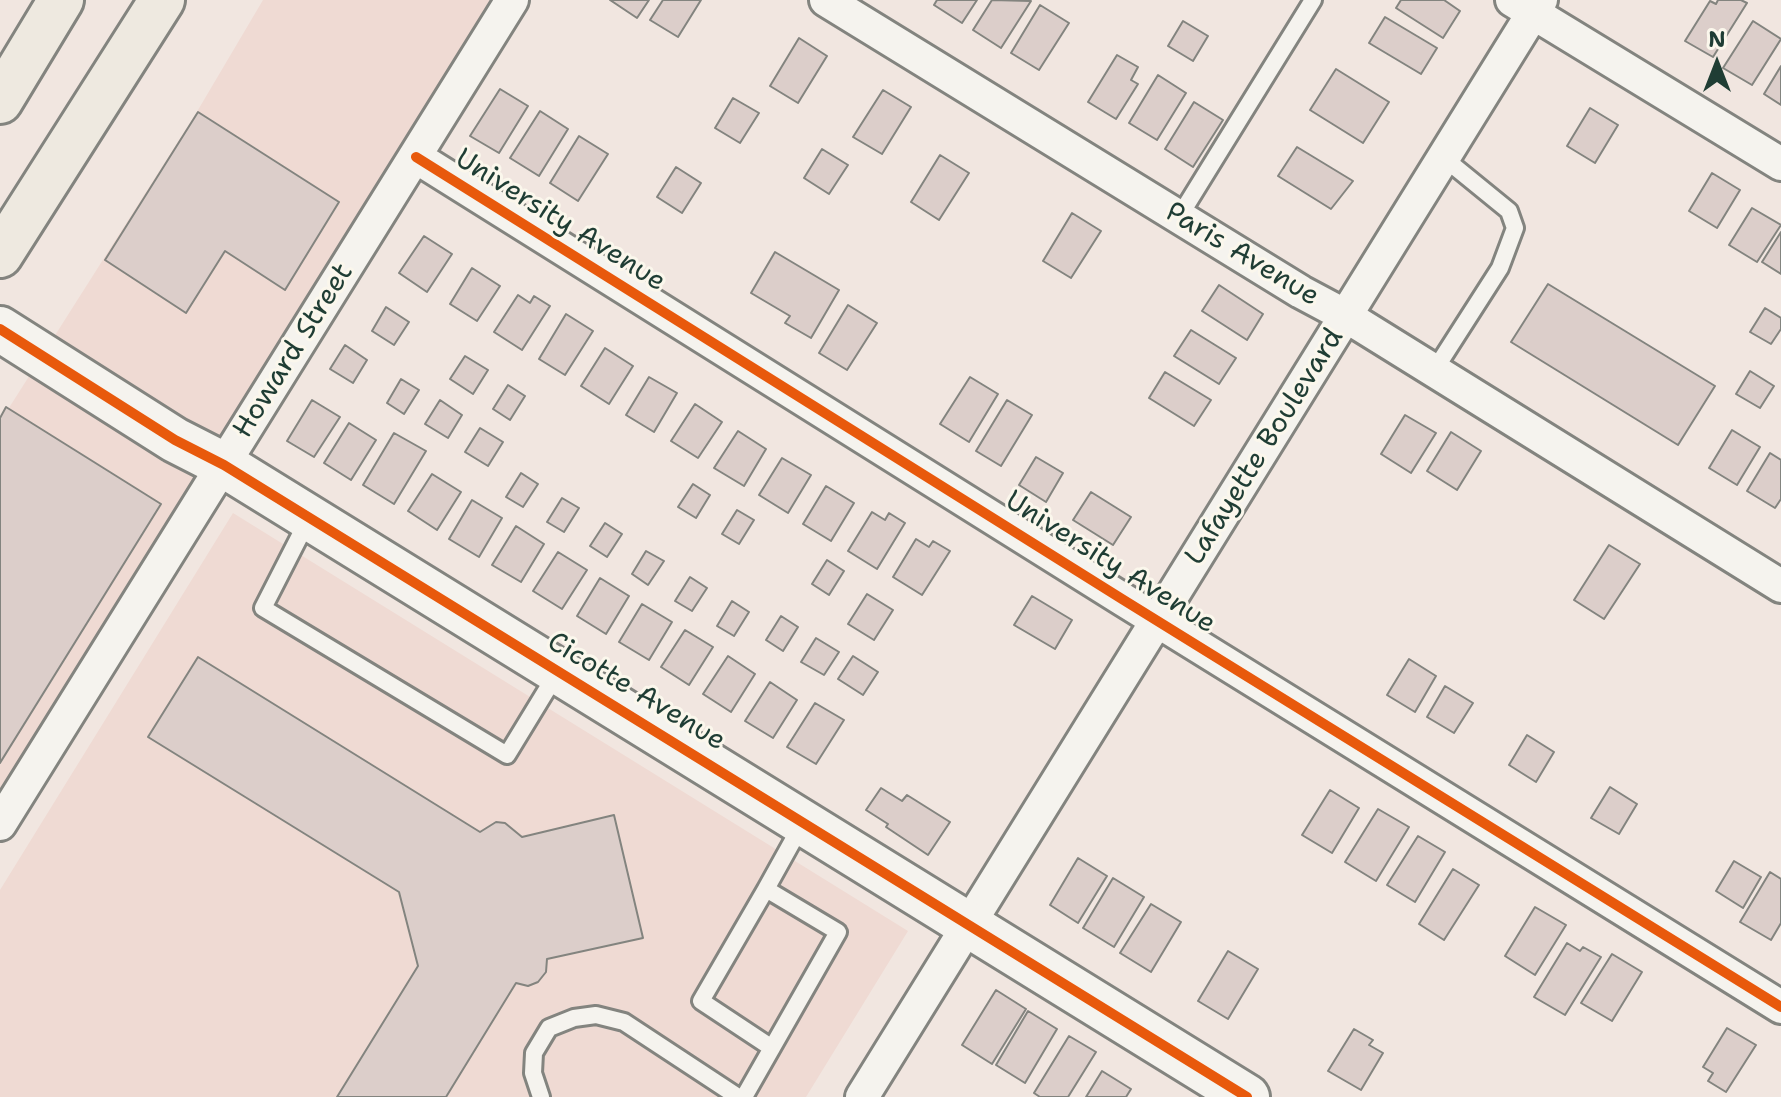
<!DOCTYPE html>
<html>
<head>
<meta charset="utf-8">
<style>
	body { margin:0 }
	#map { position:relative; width:1781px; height:1097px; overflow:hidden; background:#f1e6e0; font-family:"Shantell Sans",sans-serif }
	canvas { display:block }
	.north { position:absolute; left:1677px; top:24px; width:80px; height:80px; -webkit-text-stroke:6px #fbf7ec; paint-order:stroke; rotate:0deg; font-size:22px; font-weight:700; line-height:32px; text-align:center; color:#1f3d34 }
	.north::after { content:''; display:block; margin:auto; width:28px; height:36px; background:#1f3d34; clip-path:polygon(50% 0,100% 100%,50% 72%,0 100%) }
</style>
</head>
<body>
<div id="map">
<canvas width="1781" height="1097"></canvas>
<div class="north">N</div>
</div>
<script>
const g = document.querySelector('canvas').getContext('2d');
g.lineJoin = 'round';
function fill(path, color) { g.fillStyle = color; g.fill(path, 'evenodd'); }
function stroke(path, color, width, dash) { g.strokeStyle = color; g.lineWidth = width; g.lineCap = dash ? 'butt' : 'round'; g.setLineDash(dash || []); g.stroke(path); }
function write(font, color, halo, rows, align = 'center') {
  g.font = font + ' "Shantell Sans",sans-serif'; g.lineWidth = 6; g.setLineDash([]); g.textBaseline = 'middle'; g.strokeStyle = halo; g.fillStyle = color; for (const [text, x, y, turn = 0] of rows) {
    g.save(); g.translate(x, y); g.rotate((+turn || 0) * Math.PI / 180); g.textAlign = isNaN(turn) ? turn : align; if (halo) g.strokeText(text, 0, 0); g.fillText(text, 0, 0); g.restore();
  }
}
const built = new Path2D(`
	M263 0H512L0 824V422L198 110Z
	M233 513 908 931 806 1097H0V890Z`);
const building = new Path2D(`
	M610 0H649L637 18Z
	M663 0H701L678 37 650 20Z
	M937 0H977L962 23 934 5Z
	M992 0 1031 1 1001 48 973 30Z
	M1401 0H1444L1460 11 1443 38 1396 8Z
	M1718 0H1741L1747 3 1713 57 1685 41 1710 1 1716 4Z
	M1040 5 1069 23 1039 70 1011 53Z
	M1385 17 1437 48 1421 74 1369 43Z
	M1183 21 1208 36 1193 61 1168 46Z
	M1753 21 1781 39 1752 85 1723 68Z
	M799 38 827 56 798 103 770 86Z
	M1117 55 1138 67 1131 80 1138 84 1116 119 1088 102Z
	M1781 66V105L1764 94Z
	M1336 69 1389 102 1363 143 1310 110Z
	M1158 75 1186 93 1157 140 1129 123Z
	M500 89 528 106 499 153 470 136Z
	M883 90 911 107 882 154 853 137Z
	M733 98 759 113 740 143 715 128Z
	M1194 102 1223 120 1193 167 1165 149Z
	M1590 108 1618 125 1595 163 1567 146Z
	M540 111 568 129 539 176 510 158Z
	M198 112 339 202 285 290 225 251 186 313 105 260Z
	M579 136 608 154 578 201 550 183Z
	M1297 147 1353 181 1331 209 1278 176Z
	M822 149 848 165 829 194 804 178Z
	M940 155 969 173 939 220 911 202Z
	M676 167 701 183 682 213 657 197Z
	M1712 173 1740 190 1717 228 1689 211Z
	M1752 208 1781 225 1757 262 1729 245Z
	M1072 213 1101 231 1071 278 1043 261Z
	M1781 232V274L1762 262Z
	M424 236 452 254 427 292 399 273Z
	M775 252 839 290 811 338 785 323 790 316 751 293Z
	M472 268 500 286 477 321 450 304Z
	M1548 284 1715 386 1678 445 1511 342Z
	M1219 285 1263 314 1247 340 1202 311Z
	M518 295 530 303 534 296 550 306 522 350 494 332Z
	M848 305 877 323 847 370 819 353Z
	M386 307 409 322 394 345 372 331Z
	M1765 308 1781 318V329L1771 344 1750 332Z
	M566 314 593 331 565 375 539 359Z
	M1191 330 1236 358 1219 384 1174 356Z
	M345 345 367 360 353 383 330 369Z
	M605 348 633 366 609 404 581 386Z
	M465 356 488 370 473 394 450 379Z
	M1750 371 1774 386 1760 408 1736 394Z
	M1165 372 1211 400 1194 426 1149 398Z
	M649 377 677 393 654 432 626 415Z
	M970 377 998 394 969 442 940 424Z
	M401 379 419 390 404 414 387 403Z
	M508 385 525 396 510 420 493 409Z
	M312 400 340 417 314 457 287 441Z
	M440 400 462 415 448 438 425 424Z
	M1007 400 1032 415 1001 466 976 451Z
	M695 404 722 422 698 458 671 441Z
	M6 407 161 504 0 763V418Z
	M1405 415 1436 433 1411 473 1381 454Z
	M349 423 376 440 351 480 324 463Z
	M480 428 503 442 488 466 465 452Z
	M1732 430 1760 447 1737 485 1709 468Z
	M738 431 766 449 744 486 714 468Z
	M1451 432 1481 451 1457 490 1427 471Z
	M394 433 426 451 394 504 363 485Z
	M1770 453 1781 460V499L1775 508 1747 491Z
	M1036 457 1063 473 1046 502 1019 485Z
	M782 458 811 475 788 513 759 495Z
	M521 473 538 484 523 507 506 497Z
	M432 474 461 492 437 530 408 511Z
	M693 484 710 495 696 518 678 507Z
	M826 486 854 503 831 541 803 524Z
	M1091 492 1131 517 1113 545 1073 520Z
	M562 498 579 508 564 532 547 522Z
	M472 500 502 518 479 557 449 539Z
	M737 510 754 520 739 544 722 534Z
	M872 512 885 520 889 513 905 523 877 569 848 551Z
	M605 523 622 534 607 557 590 546Z
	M516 526 544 544 521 582 492 565Z
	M916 539 929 547 933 541 950 551 922 595 893 577Z
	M1609 545 1640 564 1604 619 1574 600Z
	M646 551 664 561 648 585 632 574Z
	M558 552 587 570 562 609 533 591Z
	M827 560 844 571 829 595 812 584Z
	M690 577 707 588 692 611 675 601Z
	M600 578 629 596 606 634 577 616Z
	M867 594 893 610 874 640 848 624Z
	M1032 596 1072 620 1055 649 1014 625Z
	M732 601 749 612 734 636 717 626Z
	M642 604 672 622 649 660 619 642Z
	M781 616 798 627 783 651 766 640Z
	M685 630 713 647 689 685 661 667Z
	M816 638 839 652 824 675 801 662Z
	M728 656 755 674 731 712 703 694Z
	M853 656 878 672 863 695 838 679Z
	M198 657 480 832 496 822 505 823 522 837 614 815 643 938 547 959 546 972 538 982 528 986 516 983 446 1097H337L418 966 399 892 148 737Z
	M1409 659 1436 676 1415 712 1387 695Z
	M770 682 797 700 773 738 745 721Z
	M1445 686 1473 703 1454 733 1427 717Z
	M815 703 844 720 816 764 787 747Z
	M1527 735 1554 752 1536 782 1509 765Z
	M1610 787 1637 804 1619 834 1591 818Z
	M881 788 902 801 907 795 950 822 928 855 886 827 888 824 866 810Z
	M1330 790 1359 808 1332 853 1302 835Z
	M1378 809 1409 827 1376 881 1345 862Z
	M1418 836 1445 852 1415 902 1387 885Z
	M1078 858 1107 876 1078 923 1050 905Z
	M1734 861 1761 877 1743 908 1716 891Z
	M1453 869 1479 885 1444 940 1419 924Z
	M1770 872 1781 879V923L1771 940 1740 922Z
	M1113 878 1144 897 1114 947 1083 928Z
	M1151 904 1181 922 1151 972 1120 953Z
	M1535 907 1566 925 1535 975 1505 956Z
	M1567 943 1580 951 1583 947 1601 957 1565 1015 1534 997Z
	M1228 951 1258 969 1228 1019 1198 1001Z
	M1612 954 1642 972 1612 1021 1581 1003Z
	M996 990 1026 1009 992 1064 962 1045Z
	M1028 1011 1057 1029 1025 1083 996 1065Z
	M1727 1028 1756 1045 1726 1092 1708 1081 1713 1073 1703 1067Z
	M1354 1029 1373 1040 1369 1045 1383 1053 1361 1090 1328 1071Z
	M1069 1036 1096 1052 1068 1097H1040L1034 1093Z
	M1102 1071 1131 1089 1126 1097H1086Z`);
const lane = new Path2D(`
	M1179 217 1313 0
	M1434 371 1500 268 1515 228 1509 211 1444 158
	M308 520 263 608 507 755 557 673
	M766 889 701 1001 772 1048
	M541 1097 533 1073 534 1053 549 1028 574 1018 596 1015 624 1022 738 1097
	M744 1097 838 932 766 889 801 826`);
const street = new Path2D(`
	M826 0 1301 292 1346 316 1781 586
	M1512 0 1781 164
	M416 157 1122 599 1781 1007
	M0 824 512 0
	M862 1097 1541 0`);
const secondary = new Path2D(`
	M0 329 175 440 224 465 1247 1097`);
const highway = new Path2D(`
	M0 101 61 0
	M0 255 162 0`);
const cycleway = new Path2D(`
	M416 157 1122 599 1781 1007
	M0 329 175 440 224 465 1247 1097`);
const streetNames = [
	["University Avenue",560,221,32],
	["Paris Avenue",1242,255,31],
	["Howard Street",294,351,-58],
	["Lafayette Boulevard",1265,447,-58],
	["University Avenue",1110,563,32],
	["Cicotte Avenue",636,692,31]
];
fill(built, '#efdad3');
fill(building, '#dcceca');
stroke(building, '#83847f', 2);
stroke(lane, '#83847f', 22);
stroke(street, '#83847f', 38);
stroke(secondary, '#83847f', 50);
stroke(highway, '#83847f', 50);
stroke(lane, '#f5f3ee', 16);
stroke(street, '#f5f3ee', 32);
stroke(secondary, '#f5f3ee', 44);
stroke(highway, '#eee9e0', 44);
stroke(cycleway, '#e8590c', 10);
write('28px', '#1f3d34', '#fbf7ec', streetNames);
</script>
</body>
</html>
